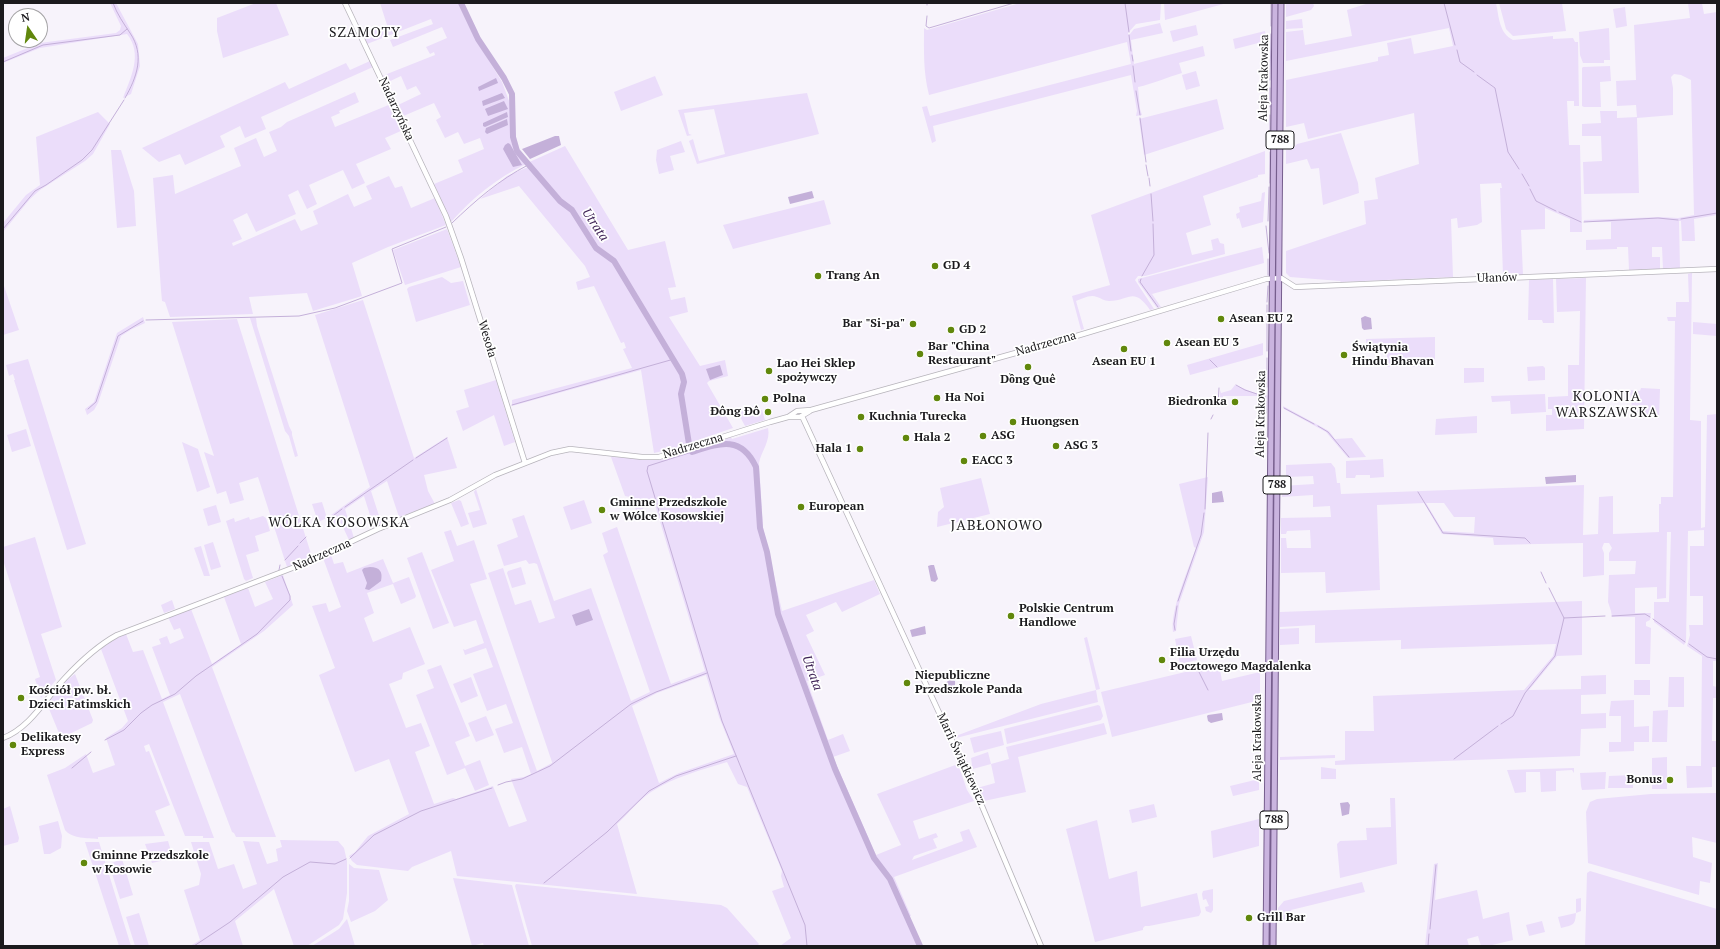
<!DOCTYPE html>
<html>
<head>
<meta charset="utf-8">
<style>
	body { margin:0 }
	#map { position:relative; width:1720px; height:949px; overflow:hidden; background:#f7f3fb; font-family:"PT Serif",serif }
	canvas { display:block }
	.frame { position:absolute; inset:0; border:4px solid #1b1a1d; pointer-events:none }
	.north { position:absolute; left:8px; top:8px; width:40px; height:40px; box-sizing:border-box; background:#fff; border:1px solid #a4a3a5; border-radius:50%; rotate:347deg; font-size:11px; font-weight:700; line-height:16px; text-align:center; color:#1b1a1d }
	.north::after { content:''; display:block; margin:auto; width:14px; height:18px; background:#61870c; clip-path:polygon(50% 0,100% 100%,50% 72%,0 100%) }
</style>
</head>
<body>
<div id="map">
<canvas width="1720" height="949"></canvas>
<div class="frame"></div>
<div class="north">N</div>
</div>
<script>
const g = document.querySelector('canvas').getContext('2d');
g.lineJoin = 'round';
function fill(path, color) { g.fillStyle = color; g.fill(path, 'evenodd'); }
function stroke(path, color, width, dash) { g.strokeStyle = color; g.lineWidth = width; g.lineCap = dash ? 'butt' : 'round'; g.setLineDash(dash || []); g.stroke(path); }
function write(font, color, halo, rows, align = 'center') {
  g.font = font + ' "PT Serif",serif'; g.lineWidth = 3.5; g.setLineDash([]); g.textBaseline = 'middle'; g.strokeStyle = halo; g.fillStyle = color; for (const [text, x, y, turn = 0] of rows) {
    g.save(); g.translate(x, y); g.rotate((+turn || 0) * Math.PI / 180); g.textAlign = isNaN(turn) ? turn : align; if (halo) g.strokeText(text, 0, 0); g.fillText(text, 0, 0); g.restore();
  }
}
const green = new Path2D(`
	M110 3H116L138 44 140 66 131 94 123 98C131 77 143 54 127 34L40 48 3 63V58L40 43 116 33 120 30 121 26Z
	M256 3H276L289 35 223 58 217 31V18Z
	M380 3H458L474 36 502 82 512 109V137L515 149 525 164 565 146 628 250 665 241 676 287 668 288 671 300 685 297 688 312 669 317 700 366 725 360 728 376 709 381 707 383 733 428 692 442 693 444 654 453 641 370 512 406V400L632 368 623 349 626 348 624 342 621 343 594 286 578 290 576 282 590 277 585 266 519 186 480 199 507 176 528 167 526 164C497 178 472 198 451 222L434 184 463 172 458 160 484 149 480 138 464 144 458 132 445 138 436 120 441 117 434 103 401 117 396 106 421 94 416 86 407 90 401 76 386 83 382 76 435 55 434 52 430 54 426 47 447 38 442 27 393 47 390 40 433 24 431 19 367 44 362 34 387 25Z
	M1020 3H1161L1160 20 1136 24 1128 33V35L1130 34 1134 29 1160 23 1163 33 1131 40 1134 64 1203 46 1205 56 1179 63 1182 73C1167 77 1153 84 1138 87L1140 109 1142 115 1136 116 1137 111 1131 75 933 126 936 141 932 143 922 107 927 106 930 116 1131 64 1127 42 929 95C923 72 924 51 924 28L927 30Z
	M1164 3H1227L1165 20Z
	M1286 3H1313L1314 6 1311 10 1286 17Z
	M1369 3H1496C1499 17 1499 33 1513 40L1553 36V39L1573 38 1575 42H1578L1579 106H1574V101H1567L1569 145H1580L1582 232H1570V219L1545 208V229L1521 230 1523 275H1503L1500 188H1502L1501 183 1480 184 1482 222 1477 225 1458 228 1457 218 1451 219 1453 277 1341 282 1340 281 1290 277 1286 273V251L1366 224 1364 201 1378 199 1375 178 1419 164 1414 113 1308 139 1304 123 1286 127V80L1378 61V57L1389 55 1387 43 1411 38 1414 54 1453 46 1449 28 1286 61V32L1303 30 1305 45 1352 36 1347 10Z
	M1499 3H1562L1566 31 1513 36 1506 29Z
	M1688 3H1702L1704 14 1717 12V215L1694 219 1695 241H1682L1681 221H1679L1680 269H1663L1662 247H1652V257H1660V269L1629 270 1628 247H1617V249L1586 250V240L1611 239V222H1584V220L1660 217 1678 218 1694 215 1691 80 1681 75 1674 74 1671 77 1673 88V115L1637 118 1639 193 1584 194 1583 162 1602 161 1601 136H1582V124L1601 123 1600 111H1617V118L1637 117 1636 105 1617 106 1616 81 1636 80 1634 25 1690 18Z
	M1625 7 1627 26 1616 28 1613 9Z
	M1302 19 1303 28 1286 29V21Z
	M1196 25 1198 35 1173 42 1170 31Z
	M1609 28 1610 60H1604V63H1583L1580 55 1579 32Z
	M1265 31 1266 41 1235 49 1233 39Z
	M370 61 373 67 261 117 266 129 245 138 240 126 220 136 225 147 185 165 180 154 159 162 142 148 285 82 289 89 346 63 350 70Z
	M1610 66 1611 81 1600 82 1601 107H1584L1582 106V68L1583 67Z
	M1196 71 1200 86 1186 90 1182 75Z
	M655 76 663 95 621 111 614 92Z
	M355 92 359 102 339 111 340 113 331 117 335 127 391 104 403 130 385 138 391 149 356 164 365 183 352 189 343 170 309 185 317 204 307 209 298 190 288 195 296 214 256 232 247 213 233 220 242 239 232 243 233 246 295 219 301 231 318 224 313 211 348 194 354 207 372 199 366 186 389 176 395 188 402 186 411 208 435 198 446 225 388 247 352 263 362 296 313 311 307 293 249 297 253 314 170 317 165 302 162 301 161 290 153 178 173 175 175 194 241 166 234 148 256 138 264 157 277 151 269 132 281 127 287 122Z
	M807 93 819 134 697 164 689 141 693 139 699 161 725 154 714 109 684 113 689 134 692 135 687 136 678 110Z
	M1217 99 1224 129 1144 155 1139 119Z
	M98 112 110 124 93 154 85 161 40 190 30 199 3 232V223L26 195 40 185 36 137Z
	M1341 133 1358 183 1359 193 1323 205 1319 168 1311 169 1307 159 1286 164V150L1293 149 1297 144Z
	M681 141 685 152 670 156 674 170 659 174 656 160 657 150Z
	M111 150H121L134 191 136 226 117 228Z
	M1265 151V174L1258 175V177L1203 196 1211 225 1186 233 1192 255 1213 250 1211 240 1218 238 1220 243 1224 244 1225 254 1145 276H1138L1135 280 1154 309 1150 310C1133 286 1130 301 1109 301 1104 301 1101 298 1097 297 1090 294 1082 299 1076 301L1084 329 1081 330 1072 296 1110 285 1091 215Z
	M1265 192 1263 222 1242 228 1239 218 1237 219 1236 214 1240 212 1239 207 1261 201 1262 193Z
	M824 200 831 224 733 249 723 225Z
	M447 229 461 267 405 285 393 250Z
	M1262 247 1264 263 1152 294 1161 307 1157 308 1138 282V279Z
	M1692 273 1690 420 1701 421V528L1705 527 1707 415 1717 414V661H1713V686L1717 687V698H1713L1712 741H1717V767H1712V787L1687 788 1686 766H1701L1702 656 1687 646 1690 635 1689 625H1703V596H1690V546H1704V530L1688 531 1686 641 1684 645 1654 622V602H1669L1671 532H1667L1666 598 1657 599V587L1635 588V613H1651L1650 620 1646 622V626L1651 628 1650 664H1635V617H1612L1611 611 1608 602 1609 575 1635 574 1636 561H1609V553L1612 548 1609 543H1604L1602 548 1604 553V575L1583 577V543L1494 545 1493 538 1442 534 1424 503 1377 505 1380 590 1326 593 1325 572 1281 573V538H1286L1287 548H1311L1310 530 1287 531 1286 534H1281V518L1331 517 1330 506 1313 507V495L1282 497V486L1314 484 1313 476 1286 477V465L1331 463 1335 468 1337 483H1340L1341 494 1584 485 1583 535 1598 534 1599 497 1613 496V534L1659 532V504H1661V497H1673L1675 321H1668L1667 317H1676V302H1689L1688 274ZM1426 503H1444L1454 517H1475L1474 533 1443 531Z
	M442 277 451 283 463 281 470 305 416 322 407 289 409 287Z
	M1586 278 1584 429 1546 431V415H1552V409H1548V397L1568 396V365H1579L1580 311 1557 312 1556 279Z
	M1553 279 1554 323H1543L1542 320H1528L1529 280Z
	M3 283 19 330 3 335Z
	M363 300 414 458 447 437 457 468 424 475 428 491 435 504 399 517 387 481 371 491 382 525 374 528 364 496 345 509 354 538 349 540 341 523 330 528 327 518 318 522 312 504 322 502 327 518 370 487 315 315Z
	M143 317 145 323 132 329 121 336 98 403 94 410 87 415 85 409 94 402 117 333Z
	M250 318H256L257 326 289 426 292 432V435L298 456 295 457 289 436 285 431Z
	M237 319 312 557 287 567 258 477 239 483 244 500 230 504 226 491 217 494 204 452 214 456 172 322Z
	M1693 322 1717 324V336L1693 334Z
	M1435 337V366L1387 367V352H1366V339Z
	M1263 343V355L1190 375 1187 365Z
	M28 359 86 544 67 550 14 380H15L13 374 9 376 6 365Z
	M1543 366 1545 368V380L1528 381 1527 367Z
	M1464 368H1484V382L1464 383Z
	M496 380 515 442 504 446 494 415 463 431 456 411 469 407 464 390Z
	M1235 385 1262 396 1263 391 1266 392 1268 396 1267 413 1263 415 1262 399 1260 396H1223V406L1220 407V390L1221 393 1231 390Z
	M1641 388 1660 389 1659 419 1633 418 1630 390 1640 391Z
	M1545 394 1546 412 1511 414 1510 401 1492 402 1491 396Z
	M758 405 759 411 762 410 765 420 745 426 737 411Z
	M1283 406 1329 431 1335 439 1352 438 1366 457 1348 458 1326 432 1284 409Z
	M1477 416V433L1435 435 1436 419Z
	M768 428C771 440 761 452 759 463L763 527 782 611 874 580 880 594 842 612 836 602 806 615 814 631 806 635 825 675 807 681 828 740 843 734 850 751 833 757 876 855 901 845 877 794 958 764 967 790 974 801 913 821 919 839 936 833 938 837 933 839 937 848 914 856 912 860 963 841 960 832 969 829 977 847 894 877 911 916 908 917 921 946H780L791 938 772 891 784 887 781 876 782 871 747 787 738 784 727 762C701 770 674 777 651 792 639 800 628 814 617 824L637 894 457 876 451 851 412 867 408 871 357 865 352 861 349 856 355 852 368 836 409 814 389 759 355 772 319 675 335 668 312 606 326 603 329 612 341 607 323 558 331 555 334 564 343 562 347 573 383 559 393 583 409 577 416 596 415 598 401 604 393 584 367 593 374 613 364 618 373 642 410 627 425 664 403 673 402 679 389 684 406 728 421 723 430 746 415 752 434 804 453 798 456 799 493 786 509 827 527 821 511 779 524 777 531 774 522 747 504 753 495 729 513 723 506 704 487 711 473 674 493 667 486 648 465 655 463 649 465 650 484 643 476 620 454 627 431 570 454 561 444 532 451 530 457 546 474 540 487 579 470 584 537 771 552 763V762L488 573 503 568 515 605 531 600 539 623 555 618 537 564 534 563 529 564 526 560 504 566 497 545 518 537 512 519 524 515 554 601 591 588 631 701 650 692 603 555 608 552 602 533 617 527 671 684 705 671 655 505H649L637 512 630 497 625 496 611 457 659 459 731 437 732 439ZM706 675 719 717 734 754 679 773 659 783 632 706 657 693Z
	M26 429 31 446 12 452 7 435Z
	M182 442 198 449 210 487 197 492Z
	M1383 459 1384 477 1370 478V475H1356L1355 478H1346V461Z
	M1208 477 1204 532 1179 604 1176 631 1173 632C1170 610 1188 570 1196 548L1194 547 1179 484Z
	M981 478 990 514 937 527 938 512 944 507 940 488Z
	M476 489 487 524 473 528 468 513 480 510 474 492Z
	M459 500 461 501 469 524 461 527 451 503Z
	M584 500 592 523 571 530 563 507Z
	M216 505 221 522 208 526 203 509Z
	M263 516 266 518 270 531 255 536 259 551 246 555 253 578 246 581 244 579 226 521 234 518 235 522 249 517 250 520Z
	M35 537 62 627 41 634 56 680 41 698 35 679 40 677 3 560V547Z
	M213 542 221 567 211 570 204 545Z
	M201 546 210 576H204L194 548Z
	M422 552 449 623 433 629 407 558Z
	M521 567 526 584 512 588 507 573 508 571Z
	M283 575 293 605 264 631 212 667 276 837H236L234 833 232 832 180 694 163 702 214 838H203V836H185L149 744 144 746 146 752 149 751 170 805 155 811 165 836 98 837V839C88 838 72 839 65 830L47 775 65 768 86 754 93 773 115 765 106 738 122 728 128 721 101 649 113 640 126 634 133 652 143 650 162 699 170 695 152 647 161 644 159 639 167 636 170 644 184 638 180 628 174 630 168 617 191 609 212 664 241 644 224 597 248 588 255 607 273 599 265 582Z
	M172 600 175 609 164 613 161 605Z
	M1582 601V655L1557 656 1529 690 1581 689V676L1606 675V694L1581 695V714L1606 713V728L1581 729 1580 756 1335 765V761L1345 760V731H1374L1373 696 1524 690 1553 656 1556 644 1401 649V640L1315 643V625L1280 627V612Z
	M1299 628V644L1280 645V629Z
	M1191 636 1197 660 1180 664 1175 639Z
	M1087 637 1100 689 1096 690 1098 702 956 738 953 737 1041 704 1096 690 1084 638Z
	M1219 664 1222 681 1260 672V700L1112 737 1101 692Z
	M441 665 470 736 455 742 465 766 480 760 489 785 475 791 465 768 447 775 416 695 434 688 427 670Z
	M75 674 93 720 92 723 61 738 47 704 67 680Z
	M471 677 478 696 461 703 453 684Z
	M1669 677H1684V707H1668Z
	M1634 680H1650V695H1634Z
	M1634 700V727L1649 726V742H1634V751L1609 752V742H1621V716H1609L1611 701Z
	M1098 705 1100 706 1103 716 1101 720 1007 744 1004 729Z
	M1668 710 1667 742H1652L1653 711Z
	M486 716 494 735 476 742 468 723Z
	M1104 723 1107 734 1018 757 1026 792 984 801 977 788 995 783 991 764 969 770 965 759 967 760 969 766 972 765 971 758 988 752 991 764 1009 759 1006 747Z
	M1001 731 1004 745 974 753 970 738Z
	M1335 755V758L1280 760V757Z
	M1667 757V789H1652V758Z
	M1321 767 1336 769V779H1321Z
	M1574 768V773L1572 770 1556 771V791L1541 792 1540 772H1526V792L1515 793 1507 770Z
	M1606 772 1605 789 1582 790 1581 786 1580 773Z
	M1633 775V788H1608L1609 776Z
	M1259 779V790L1233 796 1230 786Z
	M1717 793V843L1692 837 1693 857 1712 863 1710 883 1700 881 1699 895 1588 863 1586 812 1590 802 1597 799 1651 794Z
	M1390 798H1395L1397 864 1340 878 1337 844 1340 841 1367 840 1366 828 1391 827Z
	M1154 804 1157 817 1132 823 1129 810Z
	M10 806 19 838 18 842 3 846V809Z
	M1259 819V846L1213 858 1211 831Z
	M1097 820 1109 879 1137 871 1141 907 1197 893 1201 912 1199 916 1149 926H1145L1143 928V930L1095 942 1066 829Z
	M58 821 62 836 61 848 50 854H44L39 826Z
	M280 840 338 841 344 848 347 861V893L343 919 339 925 307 946H294L274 889 235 921 243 946H202L201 944 198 946H190L200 940 184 890 199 885 201 874 191 842H209L218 869 234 864 243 889 257 884 243 841 259 842 267 864 278 861 276 849 282 847Z
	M168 841 173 858 152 863 145 844Z
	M85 842H99L131 946H119Z
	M122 859 133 895 120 899 109 864Z
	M1438 863 1435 900 1477 890 1483 919 1509 912 1513 940 1488 946H1481L1478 936 1467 939 1469 946H1425L1434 864Z
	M349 864 354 868 379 870 388 900 375 911 351 922 347 911 349 901Z
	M1590 871 1717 909V946H1585L1587 873Z
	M453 878 512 885 529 946H484L483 943 472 946Z
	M1362 882 1365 892 1291 910 1293 921 1278 922V908L1284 901Z
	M516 884 721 905 727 908 759 944 757 946H532L515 886Z
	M1213 889V910L1211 913 1206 911 1205 907 1209 906 1206 899 1203 900 1202 894 1203 891Z
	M1581 898V911L1576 913C1575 926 1573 925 1561 928L1558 917 1576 913V899Z
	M139 913 149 946H135L126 917Z
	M347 919 355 946H312L339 929Z
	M1542 921 1545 932 1529 936 1526 925Z`);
const water = new Path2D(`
	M496 78 498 83 479 91 478 87Z
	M502 93 505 98 483 106 482 101Z
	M504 101 508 109 488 116 485 109 487 108Z
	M507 112 508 117 485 127 483 126V123Z
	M507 119 508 125 487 134 485 132 486 128Z
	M555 136H559L561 145 530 159 522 149Z
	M508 143 510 144 522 165 513 167 503 149 505 145Z
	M812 191 814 198 790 204 788 197Z
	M1365 316 1371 318 1372 329 1364 330 1362 328 1361 318Z
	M720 365 723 375 710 380 706 369Z
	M1576 475V482L1546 484 1545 477Z
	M1222 491 1224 502 1212 503V493Z
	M931 565H934L938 579 935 582 931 581 928 566Z
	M370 567C380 567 383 572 381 581L369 590 365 589 367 583 362 570 364 568Z
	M589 609 593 620 576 626 572 615Z
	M925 626 926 634 912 637 910 630Z
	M951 679 955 681C956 687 952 693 945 694L943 692C941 686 946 682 951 679Z
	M1222 713 1223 720 1211 723 1208 721 1207 716 1208 715Z
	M1348 802 1350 805 1349 814 1342 816 1340 803Z`);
const stream = new Path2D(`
	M113 3C117 14 124 24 130 33 145 55 137 77 125 98
	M1125 3 1129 32
	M1444 3 1455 45
	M927 5V3
	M927 16 926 26 929 28 1014 3
	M1271 26V3
	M1129 35 1131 51
	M1457 50 1460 62 1474 72
	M1132 55 1133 61
	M3 62 43 45 120 35 127 29
	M1133 66 1135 82
	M1477 75 1495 88 1508 152 1519 169
	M1270 80 1271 34
	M1270 88V107
	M1136 91 1140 115
	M1140 118 1146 162
	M1270 143V115
	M1146 165 1148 176
	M1522 174 1529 186
	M1149 178 1150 186
	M1270 183V152
	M1530 189 1536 201 1556 211
	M1151 194 1153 221
	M1559 212 1581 222
	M1681 219 1717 213
	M1268 221 1269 187
	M1584 222 1658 218 1678 220
	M452 223C476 200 499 180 528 165
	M1266 226 1269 253
	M3 229 35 191 46 185 82 160 92 150 124 100
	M1268 275V259
	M1142 276 1154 255 1153 224
	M1141 279 1140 282 1158 307
	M1267 302 1268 286
	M146 320 299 316 335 308 402 283 392 249 446 227
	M1267 351V305
	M1267 358V387
	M1210 360 1217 367
	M1236 385 1245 390 1260 395 1266 403
	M1265 393 1266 413
	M512 405 674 359
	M1218 405 1219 388
	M1284 408 1314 424
	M88 409 96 402 118 336 143 321
	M1211 419 1213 415
	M1318 426 1328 432 1349 457
	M692 452 648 466 647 471 722 721 805 925 807 946
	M416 458 447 438
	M1418 492 1443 533 1525 538 1530 543
	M345 507 413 460
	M1205 509 1208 433
	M329 519 342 509
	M300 543 306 537
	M285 560 298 546
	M279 570 280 565
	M1541 572 1546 583
	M1178 601 1201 535 1204 513
	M1612 616 1645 614 1650 617
	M1564 618 1605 616
	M1653 619 1685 642
	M1175 630 1174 624 1177 606
	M1689 644 1707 657 1717 659
	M1199 672 1208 690
	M1501 724 1513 716 1525 693 1555 656 1564 618 1549 588
	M105 740 124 730 141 713 152 705 175 694 196 676 257 634 290 600V596L282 576
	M1454 759 1498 726
	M72 768 91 752
	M498 785 506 782 522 779 550 766 631 704 656 692 707 673
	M350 858 374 835 421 811 492 788
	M544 883 607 832 649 791 676 776 736 756
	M1430 929 1436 865
	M194 946 230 922 283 877 310 862 335 864 346 859
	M1428 946 1429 934`);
const river = new Path2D(`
	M461 3 478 39 504 78 512 94 513 137 517 151 560 201 572 210 596 248 614 261 682 374 684 382 681 394 689 444
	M691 450 692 452C720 443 741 435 756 467L760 528 767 552 778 614 835 769 874 858 890 879 920 946`);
const secondary = new Path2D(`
	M345 3 446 216 461 258 525 463
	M802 416 979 799 1041 946
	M788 417 797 411 811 410 1073 337 1266 279 1281 278 1295 287 1717 269
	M3 738C30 728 46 698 65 678 80 662 97 646 117 635L308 562 378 529 450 500 495 475 551 453 570 449 642 457H659L770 422 788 417H800L810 411`);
const primary = new Path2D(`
	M1266 946 1275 3
	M1273 946 1281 3`);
const markers = [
	[935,266,4,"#61870c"],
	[818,276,4,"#61870c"],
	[1221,319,4,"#61870c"],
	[913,324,4,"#61870c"],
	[951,330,4,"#61870c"],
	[1167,343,4,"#61870c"],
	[1124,349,4,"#61870c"],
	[920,354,4,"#61870c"],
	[1344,355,4,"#61870c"],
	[1028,367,4,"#61870c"],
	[769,371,4,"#61870c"],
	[937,398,4,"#61870c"],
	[765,399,4,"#61870c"],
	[1235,402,4,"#61870c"],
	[768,412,4,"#61870c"],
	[861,417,4,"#61870c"],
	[1013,422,4,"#61870c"],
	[983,436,4,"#61870c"],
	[906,438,4,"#61870c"],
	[1056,446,4,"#61870c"],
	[860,449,4,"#61870c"],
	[964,461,4,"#61870c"],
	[801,507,4,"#61870c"],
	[602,510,4,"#61870c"],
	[1011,616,4,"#61870c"],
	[1162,660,4,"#61870c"],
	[907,683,4,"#61870c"],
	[21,698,4,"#61870c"],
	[13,745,4,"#61870c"],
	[1670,780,4,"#61870c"],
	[84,863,4,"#61870c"],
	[1249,918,4,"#61870c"]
];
const shields = [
	[1280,140,28],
	[1277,485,28],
	[1274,820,28]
];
const shieldNames = [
	["788",1280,140],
	["788",1277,485],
	["788",1274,820]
];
const streetNames = [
	["Aleja Krakowska",1264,78,-89],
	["Nadarzyńska",396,109,65],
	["Ułanów",1497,278,-2],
	["Wesoła",487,339,73],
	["Nadrzeczna",1046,344,-16],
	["Aleja Krakowska",1261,414,-89],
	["Nadrzeczna",693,446,-17],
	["Nadrzeczna",322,555,-24],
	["Aleja Krakowska",1258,738,-90],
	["Marii Świątkiewicz",961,759,65]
];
const poiNames = [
	["GD 4",943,266],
	["Trang An",826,276],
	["Asean EU 2",1229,319],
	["Bar \"Si-pa\"",905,324,"right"],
	["GD 2",959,330],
	["Asean EU 3",1175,343],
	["Bar \"China",928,347],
	["Restaurant\"",928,361],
	["Świątynia",1352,348],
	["Hindu Bhavan",1352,362],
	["Asean EU 1",1124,362,"center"],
	["Lao Hei Sklep",777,364],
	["spożywczy",777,378],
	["Dồng Quê",1028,380,"center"],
	["Ha Noi",945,398],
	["Polna",773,399],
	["Biedronka",1227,402,"right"],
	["Đông Đô",760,412,"right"],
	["Kuchnia Turecka",869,417],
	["Huongsen",1021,422],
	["ASG",991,436],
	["Hala 2",914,438],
	["ASG 3",1064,446],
	["Hala 1",852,449,"right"],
	["EACC 3",972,461],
	["Gminne Przedszkole",610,503],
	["w Wólce Kosowskiej",610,517],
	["European",809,507],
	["Polskie Centrum",1019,609],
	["Handlowe",1019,623],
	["Filia Urzędu",1170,653],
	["Pocztowego Magdalenka",1170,667],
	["Niepubliczne",915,676],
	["Przedszkole Panda",915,690],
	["Kościół pw. bł.",29,691],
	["Dzieci Fatimskich",29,705],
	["Delikatesy",21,738],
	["Express",21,752],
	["Bonus",1662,780,"right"],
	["Gminne Przedszkole",92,856],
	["w Kosowie",92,870],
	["Grill Bar",1257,918]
];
const waterNames = [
	["Utrata",595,225,56],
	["Utrata",812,673,70]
];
const quarterNames = [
	["SZAMOTY",365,33],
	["KOLONIA",1607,397],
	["WARSZAWSKA",1607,413],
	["WÓLKA KOSOWSKA",339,523],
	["JABŁONOWO",997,526]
];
fill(green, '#ebddfa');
fill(water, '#c4b0d9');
stroke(stream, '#c4b0d9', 1);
stroke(river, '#c4b0d9', 6);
stroke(secondary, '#b7b4bb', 6);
stroke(primary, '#765e8d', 7);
stroke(secondary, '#fff', 4.5);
stroke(primary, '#cab4df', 5);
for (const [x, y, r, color] of markers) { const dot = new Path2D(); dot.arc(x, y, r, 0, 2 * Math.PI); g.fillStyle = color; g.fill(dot); stroke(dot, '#fff', 1.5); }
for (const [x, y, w] of shields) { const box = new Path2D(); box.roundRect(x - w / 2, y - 9, w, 18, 3); g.fillStyle = '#fff'; g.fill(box); stroke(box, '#1b1a1d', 1); }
write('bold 11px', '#1b1a1d', null, shieldNames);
write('12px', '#1b1a1d', '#fff', streetNames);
write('bold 12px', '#1b1a1d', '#fff', poiNames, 'left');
write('italic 13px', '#402457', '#fff', waterNames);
g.letterSpacing = '1px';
write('14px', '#1b1a1d', '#fff', quarterNames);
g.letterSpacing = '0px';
</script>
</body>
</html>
